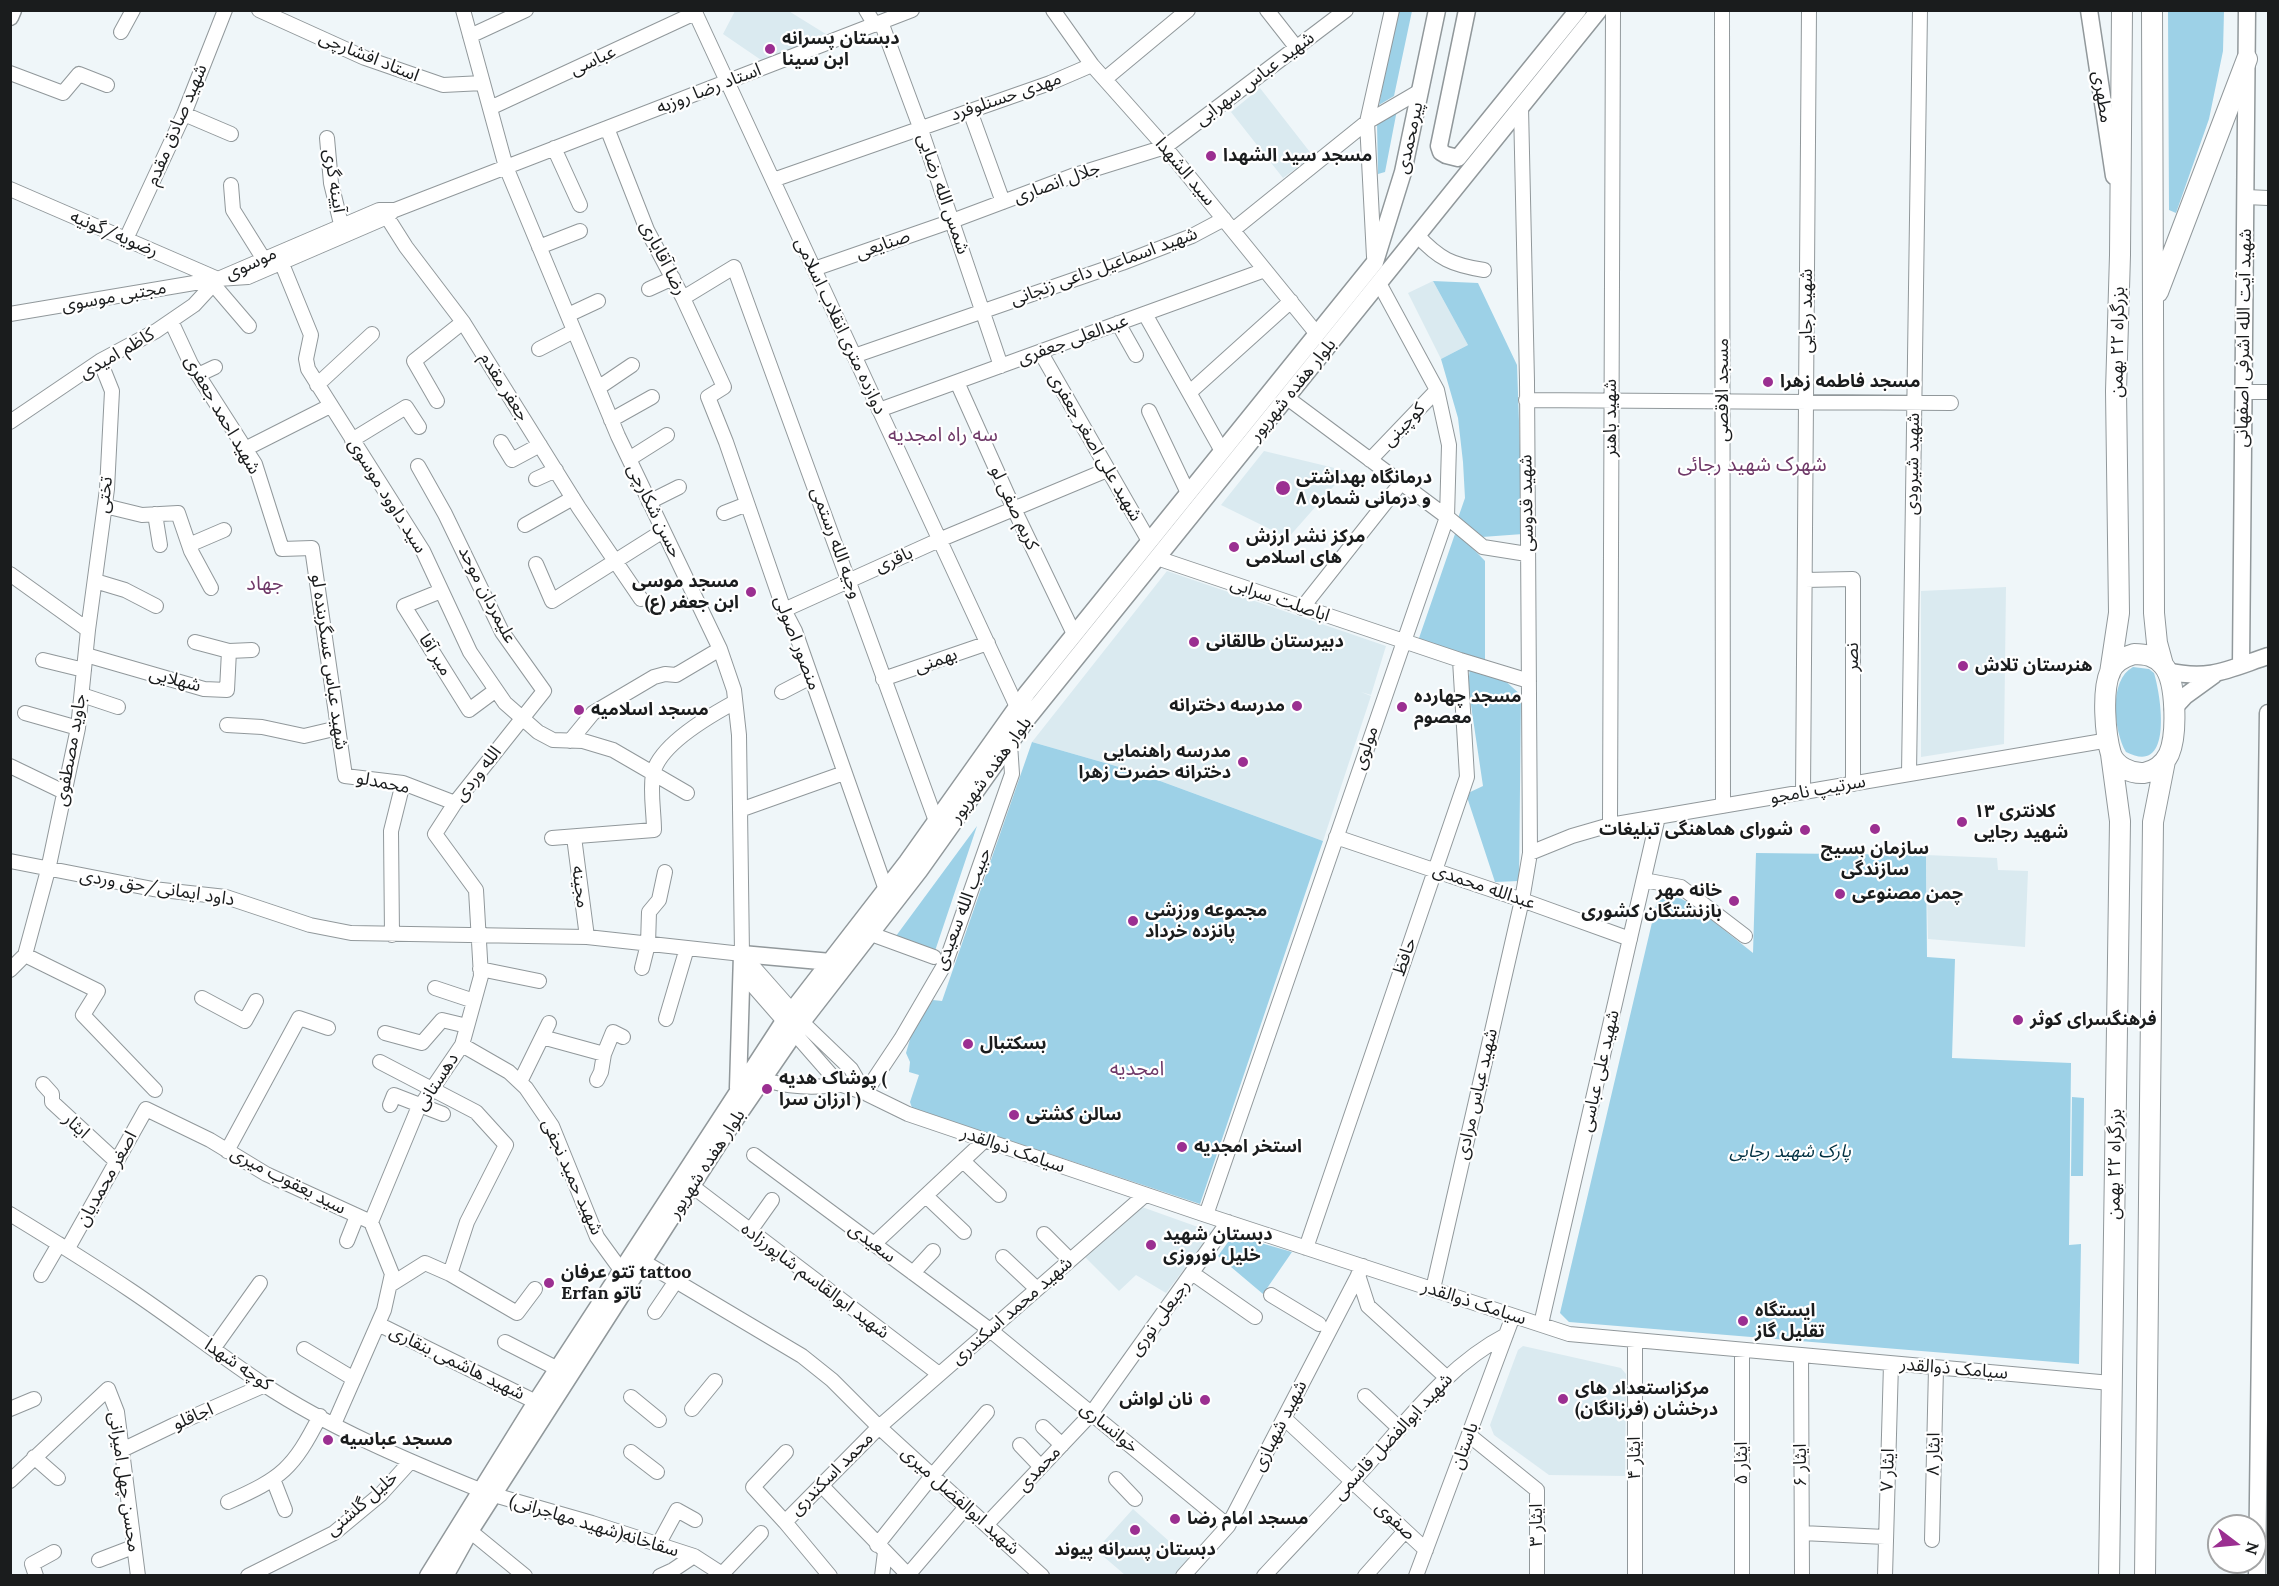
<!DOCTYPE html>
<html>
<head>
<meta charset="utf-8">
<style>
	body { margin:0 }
	#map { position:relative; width:2279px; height:1586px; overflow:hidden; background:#eff6f9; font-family:Lora,serif }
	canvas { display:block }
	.frame { position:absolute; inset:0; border:12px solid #1a1c1d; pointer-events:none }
	.north { position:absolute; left:2207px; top:1514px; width:60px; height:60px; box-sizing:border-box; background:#fff; border:2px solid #a3a4a5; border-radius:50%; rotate:106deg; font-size:16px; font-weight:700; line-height:24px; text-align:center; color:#1a1c1d }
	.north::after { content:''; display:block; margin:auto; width:21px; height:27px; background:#9b2f91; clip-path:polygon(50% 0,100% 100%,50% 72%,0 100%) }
</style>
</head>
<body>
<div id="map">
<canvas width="2279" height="1586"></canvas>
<div class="frame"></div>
<div class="north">N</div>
</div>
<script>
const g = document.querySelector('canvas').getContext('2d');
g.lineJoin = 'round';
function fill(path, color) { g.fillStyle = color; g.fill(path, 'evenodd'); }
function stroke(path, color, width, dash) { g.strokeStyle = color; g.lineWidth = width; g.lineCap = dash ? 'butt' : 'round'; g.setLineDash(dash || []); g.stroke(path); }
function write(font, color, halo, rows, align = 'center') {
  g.font = font + ' Lora,"Noto Sans Arabic",serif'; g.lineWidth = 4.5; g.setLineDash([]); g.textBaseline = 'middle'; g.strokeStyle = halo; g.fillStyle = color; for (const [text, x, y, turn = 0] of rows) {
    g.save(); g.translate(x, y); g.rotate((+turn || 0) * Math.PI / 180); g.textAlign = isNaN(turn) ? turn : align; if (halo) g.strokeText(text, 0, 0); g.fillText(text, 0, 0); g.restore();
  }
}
const built = new Path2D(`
	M787 10 829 36 764 62 723 34 735 11Z
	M1260 88 1313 156 1283 178 1231 112Z
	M1433 281 1468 345 1441 359 1408 293Z
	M1264 451 1347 471 1288 538 1221 505Z
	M1167 571 1386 646 1371 695 1361 692 1371 696 1323 841 1133 771 1032 742Z
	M2006 587 2004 744 1921 757V591Z
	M1926 855 1997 858 1998 870 2028 871 2025 947 1928 939Z
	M1142 1207 1212 1232 1166 1293 1136 1275 1119 1291 1085 1257Z
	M1523 1346 1621 1368 1626 1374 1625 1476 1549 1475 1494 1435 1490 1425 1518 1350Z
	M1133 1509 1189 1559 1174 1575H1125L1096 1550Z`);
const green = new Path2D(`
	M1397 11H1412L1394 96 1379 105Z
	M2168 11H2224L2223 51 2209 119 2176 213 2169 210Z
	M1397 110 1385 172 1378 174 1377 122Z
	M1433 281 1478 283 1517 365 1523 534 1482 537 1457 521 1465 498 1463 462 1458 418 1441 359 1468 345Z
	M1456 531 1485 561V663L1521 695 1519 881 1495 882 1466 794 1483 786 1468 685 1471 659 1418 641Z
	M2133 667 2149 669 2154 673C2161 696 2174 777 2126 752 2114 732 2108 680 2133 667Z
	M1032 742 1133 771 1323 841 1200 1204 912 1108 910 1102 919 1075 909 1072 910 1062 906 1053 917 1015 928 1007 933 1000 942 1001Z
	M977 826 935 951 896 936Z
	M1756 853 1926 855 1927 957 1955 959 1952 1058 2071 1063 2069 1245 2081 1244 2079 1364 1569 1322 1560 1313 1658 897 1674 895 1693 905 1753 953Z
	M2072 1097 2084 1098 2083 1176H2071Z
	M1233 1235 1292 1252 1263 1294 1218 1256Z`);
const minor = new Path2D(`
	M259 10 365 58 443 85 483 83
	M463 10 506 167 618 436 720 649 734 690 739 735 742 954 802 1022 851 1069 865 1093
	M694 10 1017 707
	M866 10 875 25
	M1053 10 1092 65 1165 147 1317 334
	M1267 10 1296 47
	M1722 10 1723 806
	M881 22 920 127 1001 366
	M121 32 133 10
	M470 36 526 10
	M10 73 63 93 79 74 107 85
	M1105 79 1188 10
	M490 108 695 13
	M970 111 1003 202
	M184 114 231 134
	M607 128 647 230 683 298 724 387 708 397 726 442 784 610 795 631 886 890
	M327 138 331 183 341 224
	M554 148 580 205
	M773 180 1050 83 1092 65
	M231 185 233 210 263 258
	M10 189 218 279
	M2246 197 2268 198
	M387 217 406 247 463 322 579 508 641 599
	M1233 230 1367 122 1420 91
	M1417 235C1439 259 1452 265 1484 270
	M126 239 184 114 225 10
	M539 247 580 231
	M1374 257 1367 122 1392 10
	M282 264 311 335 306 359 308 369 423 551 470 652 505 703 538 732 553 740 583 741 613 750 687 793
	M814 269 952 221 1072 176 1165 147 1346 10
	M213 284 249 326
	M649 289 673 278
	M683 298 734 267 936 821
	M10 314 218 279 248 277 387 217 393 211
	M1145 314 1222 451
	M568 315 598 301
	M171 321 191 364 255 464 282 549 312 548 345 776 403 783 455 803
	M1118 323 1136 355
	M539 349 574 331
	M1041 353 1149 541
	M854 356 1122 263 1192 236 1224 219
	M198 375 215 367
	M957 382 1014 509 1074 634
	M317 385 372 334
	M598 388 632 365
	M1190 392 1291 301
	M2244 392H2268
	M1286 397 1447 517 1483 547 1527 554
	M1526 400 1951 403
	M437 401 414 361 463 322
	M879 410 1265 270
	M1149 411 1188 493
	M611 420 652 397
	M10 422 100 361 156 331 194 305 218 279 379 210H395L912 10
	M352 440 406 407 419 427
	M501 442 512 460 540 445
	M245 449 330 406
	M629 459 667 435
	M1370 460 1437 390
	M536 479 556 470
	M649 502 679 487
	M105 506 142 515 178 513 191 551 211 588
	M724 513 747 504
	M155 514 160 545
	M525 525 573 498
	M189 545 224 530
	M1157 558 1460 660 1529 681
	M536 564 552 601 663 531
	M10 574 88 630
	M1805 580 1853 579V784
	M95 581 125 590 156 606
	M441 591 404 606 469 710 496 690
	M1302 608 1401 483
	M784 610 939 540 1107 470
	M195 642 229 651 252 650
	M86 655 204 689 227 690 229 651
	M43 660 84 670
	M883 679 988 643
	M782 692 811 677
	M82 695 118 707
	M25 713 78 728
	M227 725 262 727 304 736 338 728
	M570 741 593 713 654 677 665 674 676 675 720 649
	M10 766 64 792
	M1909 774 1920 10
	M1803 792 1809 10
	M740 810 844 773
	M1610 825 1613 10
	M574 837 587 937
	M1336 837 1522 900 1630 939
	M552 838 654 830C654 813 650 792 653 774 659 745 711 715 735 702
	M1530 853 1572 836 1610 825 2109 740
	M10 861 153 889 226 897 310 925 351 933 587 937 742 954
	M1644 880 1681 887 1745 936
	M871 934 934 957
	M392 935 391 831 403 783
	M25 955 98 991 83 1015 155 1090
	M642 968 648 944 649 912 659 900 665 872
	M480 969 539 981
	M10 970 25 955 48 870 78 728 88 630 107 489 112 391 100 361
	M741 972 839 1084 865 1093 908 1114 1206 1215 1569 1334 2111 1383
	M435 988 474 1001
	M202 998 245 1021 256 1001
	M666 1019 687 948
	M385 1033 422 1043 442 1020 467 1026
	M542 1037 604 1054
	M462 1045 509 1072 526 1088 552 1126 597 1237 621 1270
	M380 1062 476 1112 506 1145 467 1222 450 1274
	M762 1079C785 1087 816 1089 839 1084
	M597 1080 601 1072 604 1054 613 1032 623 1037
	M520 1082 549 1023
	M43 1084 52 1094V1102L117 1162
	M865 1093 901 1039 946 962 1012 774 1010 744
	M390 1105 394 1095 443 1114
	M227 1151 299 1018 328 1028
	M754 1155 990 1330 1228 1526
	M963 1161 999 1195
	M692 1186 939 1374
	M926 1196 964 1232
	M10 1214C51 1239 90 1263 130 1290 175 1320 218 1354 263 1384 330 1428 406 1460 480 1490
	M1206 1215 1447 517 1449 445 1437 390 1379 283
	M371 1222 417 1111 462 1045 481 976 476 890 435 834 455 803 544 691 502 632 445 514 418 466
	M750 1231 772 1200
	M1044 1234 1070 1260
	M347 1241 357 1216
	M874 1244 985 1140
	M68 1248 146 1109 210 1140 266 1174 371 1222 392 1274 384 1310 334 1424
	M1306 1248 1467 777 1460 660
	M1003 1257 1037 1289
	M644 1262 802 1356 832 1380 879 1427 1042 1576
	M913 1273 933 1251
	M1192 1273 1255 1317
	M41 1275 59 1244
	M1358 1275 1368 1306 1446 1377
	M390 1285 425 1263 450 1274 517 1313 535 1289
	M1433 1289 1522 900 1530 853 1527 381 1521 107
	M1271 1295 1319 1324
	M655 1312 676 1281
	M378 1324 536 1402
	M1541 1324 1658 817
	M505 1342 558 1369
	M213 1349 260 1283
	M304 1349 354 1379
	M1801 1355 1802 1576
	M1365 1396 1400 1429
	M631 1397 659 1420
	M10 1409 34 1399
	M692 1409 715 1381
	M1284 1418 1426 1550
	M1043 1427 1062 1445
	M1469 1435 1537 1490V1576
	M1020 1445 1041 1467
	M122 1450 174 1425 265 1385
	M631 1452 657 1472
	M34 1457 58 1478
	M273 1479 285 1510
	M1116 1479 1135 1499
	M10 1481 108 1389 117 1412 138 1576
	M821 1485 909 1576
	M494 1495 592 1523 694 1556 725 1576
	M228 1502C282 1478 293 1469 320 1416
	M785 1522 753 1487 786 1452
	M986 1525 1091 1414 1228 1222
	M470 1531 525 1576
	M1802 1533 1885 1537
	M1932 1540 1936 1368
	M658 1545 677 1510 695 1520
	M877 1545 932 1476 987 1412
	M99 1560 133 1547
	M722 1574 761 1533
	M908 1575 966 1507
	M36 1576 32 1564 54 1552
	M248 1576 334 1533 381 1494 410 1462
	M660 1576 673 1570 694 1556
	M830 1576 785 1522 879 1427 1145 1195
	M882 1576 885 1552
	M1183 1576 1228 1526 1363 1266
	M1264 1576C1299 1538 1335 1501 1370 1462 1411 1416 1450 1364 1506 1335
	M1365 1576 1405 1531
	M1416 1576 1513 1316
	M1635 1576V1341
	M1742 1576V1350
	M1885 1576 1891 1364`);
const major = new Path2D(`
	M1467 10 1439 146 1441 152 1446 155 1458 158 1578 10
	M2089 10 2114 176
	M10 17 13 10
	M2241 665 2247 10
	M2167 671C2210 681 2229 669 2268 656
	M2173 709 2185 696 2214 675
	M738 1088 742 954 831 962
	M428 1576 536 1402 784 1021 907 862 1027 693 1375 262 1403 172 1437 10
	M445 1576 470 1531 721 1140 802 1022 919 871 1027 719 1599 10
	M2257 1576 2268 713`);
const highway = new Path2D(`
	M2152 10C2154 211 2152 412 2154 613L2157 643 2163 665
	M2158 292 2247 59
	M2134 654C2146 654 2155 656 2163 665 2177 681 2177 735 2169 754 2164 764 2155 771 2144 773 2131 774 2115 766 2111 754 2105 734 2102 691 2110 672 2114 662 2124 657 2134 654Z
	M2110 673 2119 613 2116 391 2120 255 2122 10
	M2109 1576 2120 821 2111 754
	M2145 1576 2153 822 2165 761`);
const markers = [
	[770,49,6,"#9b2f91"],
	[1211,156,6,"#9b2f91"],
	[1768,382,6,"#9b2f91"],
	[1283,488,8,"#9b2f91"],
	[1234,547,6,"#9b2f91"],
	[751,592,6,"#9b2f91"],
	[1194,642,6,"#9b2f91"],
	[1963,666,6,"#9b2f91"],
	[1297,706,6,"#9b2f91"],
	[1402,707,6,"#9b2f91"],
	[579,710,6,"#9b2f91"],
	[1243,762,6,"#9b2f91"],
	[1962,822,6,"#9b2f91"],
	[1875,829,6,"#9b2f91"],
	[1805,830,6,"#9b2f91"],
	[1840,894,6,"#9b2f91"],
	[1734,901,6,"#9b2f91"],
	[1133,921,6,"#9b2f91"],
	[2018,1020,6,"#9b2f91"],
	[968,1044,6,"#9b2f91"],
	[767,1089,6,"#9b2f91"],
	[1014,1115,6,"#9b2f91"],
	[1182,1147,6,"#9b2f91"],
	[1151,1245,6,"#9b2f91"],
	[549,1283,6,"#9b2f91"],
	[1743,1321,6,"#9b2f91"],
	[1563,1399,6,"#9b2f91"],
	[1205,1400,6,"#9b2f91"],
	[328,1440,6,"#9b2f91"],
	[1175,1519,6,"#9b2f91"],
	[1135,1530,6,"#9b2f91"]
];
const poiNames = [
	["دبستان پسرانه",782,39],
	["ابن سینا",782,60],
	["مسجد سید الشهدا",1223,156],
	["مسجد فاطمه زهرا",1780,382],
	["درمانگاه بهداشتی",1296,478],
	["و درمانی شماره ۸",1296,499],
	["مرکز نشر ارزش",1246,537],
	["های اسلامی",1246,558],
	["مسجد موسی",739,582,"right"],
	["ابن جعفر (ع)",739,603,"right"],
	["دبیرستان طالقانی",1206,642],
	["هنرستان تلاش",1975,666],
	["مسجد چهارده",1414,697],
	["معصوم",1414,718],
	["مدرسه دخترانه",1285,706,"right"],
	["مسجد اسلامیه",591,710],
	["مدرسه راهنمایی",1231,752,"right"],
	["دخترانه حضرت زهرا",1231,773,"right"],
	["کلانتری ۱۳",1974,812],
	["شهید رجایی",1974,833],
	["شورای هماهنگی تبلیغات",1793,830,"right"],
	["سازمان بسیج",1875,849,"center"],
	["سازندگی",1875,870,"center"],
	["خانه مهر",1722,891,"right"],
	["بازنشتگان کشوری",1722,912,"right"],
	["چمن مصنوعی",1852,894],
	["مجموعه ورزشی",1145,911],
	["پانزده خرداد",1145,932],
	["فرهنگسرای کوثر",2030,1020],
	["بسکتبال",980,1044],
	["پوشاک هدیه (",779,1079],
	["ارزان سرا )",779,1100],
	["سالن کشتی",1026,1115],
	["استخر امجدیه",1194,1147],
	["دبستان شهید",1163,1235],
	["خلیل نوروزی",1163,1256],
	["تتو عرفان tattoo",561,1273],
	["Erfan تاتو",561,1294],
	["ایستگاه",1755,1311],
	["تقلیل گاز",1755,1332],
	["مرکزاستعداد های",1575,1389],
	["درخشان (فرزانگان)",1575,1410],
	["نان لواش",1193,1400,"right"],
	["مسجد عباسیه",340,1440],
	["مسجد امام رضا",1187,1519],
	["دبستان پسرانه پیوند",1135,1550,"center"]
];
const streetNames = [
	["استاد افشارچی",369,57,22],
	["عباسی",593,61,-25],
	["شهید عباس سهرابی",1255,79,-37],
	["استاد رضا روزبه",709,89,-21],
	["مهدی حسنلوفرد",1006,97,-19],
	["مطهری",2102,97,81],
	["شهید صادق مقدم",177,125,-67],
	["پیرمحمدی",1410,138,-78],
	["سید الشهدا",1185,172,50],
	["آیینه گری",334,181,81],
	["جلال انصاری",1057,183,-20],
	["شمس الله رضایی",943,194,71],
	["رضویه/گونیه",114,234,23],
	["صنایعی",883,245,-19],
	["رضا آقایاری",663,258,63],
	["موسوی",251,264,-25],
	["شهید اسماعیل داعی زنجانی",1104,267,-20],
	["مجتبی موسوی",114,297,-10],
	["شهید رجایی",1807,311,-90],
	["دوازده متری انقلاب اسلامی",840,326,65],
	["شهید آیت الله اشرفی اصفهانی",2244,338,-89],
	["عبدالعلی جعفری",1073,340,-20],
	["بزرگراه ۲۲ بهمن",2118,342,-89],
	["کاظم امیدی",117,354,-30],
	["جعفر مقدم",504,387,58],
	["بلوار هفده شهریور",1293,390,-51],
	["مسجد الاقصی",1723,390,-90],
	["شهید احمد جعفری",222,415,60],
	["شهید باهنر",1611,418,-90],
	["کوچینی",1404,425,-46],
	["شهید علی اصغر جعفری",1095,447,60],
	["شهید شیرودی",1913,464,-89],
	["تختی",105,495,-84],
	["سید داوود موسوی",387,496,58],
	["شهید قدوسی",1527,503,-91],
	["کریم صفی لو",1014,508,65],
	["حسن شکارچی",654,511,64],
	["وجیه الله رستمی",836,543,70],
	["باقری",894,560,-24],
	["علیمردان موحد",487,595,63],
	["اباصلت سرابی",1280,600,19],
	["منصور اصولی",797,643,69],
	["میر آقا",435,655,58],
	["نصر",1853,657,-90],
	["بهمنی",936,661,-19],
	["شهید عباس عسگربنده لو",329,662,82],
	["شهلایی",175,680,14],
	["مولوی",1366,748,-71],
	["جاوید مصطفوی",71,750,-80],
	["بلوار هفده شهریور",991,770,-54],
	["الله وردی",478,774,-52],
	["محمدلو",383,783,11],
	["سرتیپ نامجو",1818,790,-10],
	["مجینه",580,887,83],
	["عبدالله محمدی",1484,887,19],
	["داود ایمانی/حق وردی",157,888,9],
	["حبیب الله سعیدی",963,909,-69],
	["حافظ",1405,957,-71],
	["شهید علی عباسی",1600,1071,-77],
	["دهستانی",437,1082,-57],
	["شهید عباس مرادی",1477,1094,-77],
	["ایثار",76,1126,43],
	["سیامک ذوالقدر",1013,1150,19],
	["بلوار هفده شهریور",707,1164,-57],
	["بزرگراه ۲۲ بهمن",2115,1164,-89],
	["شهید حمید نجفی",572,1177,66],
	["اصغر محمدیان",107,1179,-61],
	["سید یعقوب میری",288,1181,27],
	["سعیدی",872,1243,37],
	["شهید ابوالقاسم شاپورزاده",815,1281,37],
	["سیامک ذوالقدر",1474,1303,18],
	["شهید محمد اسکندری",1012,1311,-41],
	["رجبعلی نوری",1160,1318,-54],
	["شهید هاشمی بنقاری",457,1363,26],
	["کوچه شهدا",238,1365,34],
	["سیامک ذوالقدر",1954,1369,5],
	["اجاقلو",193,1417,-23],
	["شهید شهبازی",1280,1426,-63],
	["خوانساری",1109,1428,39],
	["شهید ابوالفضل قاسمی",1393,1437,-47],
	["باستان",1465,1446,-70],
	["ایثار ۸",1934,1454,-89],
	["ایثار ۴",1635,1458,-90],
	["ایثار ۵",1742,1463,-90],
	["ایثار ۶",1801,1465,-90],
	["محمدی",1039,1469,-47],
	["ایثار ۷",1888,1470,-88],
	["محمد اسکندری",832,1474,-45],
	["محسن چهل امیرانی",124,1482,82],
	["شهید ابوالفضل میری",960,1501,42],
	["خلیل گلشنی",362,1504,-41],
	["صفوی",1395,1521,43],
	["ایثار ۳",1537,1525,-90],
	["سقاخانه(شهید مهاجرانی)",594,1526,17]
];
const parkNames = [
	["پارک شهید رجایی",1790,1152]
];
const neighbourhoodNames = [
	["سه راه امجدیه",943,435],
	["شهرک شهید رجائی",1752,465],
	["جهاد",265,584],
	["امجدیه",1137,1069]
];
fill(built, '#daeaf0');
fill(green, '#9dd1e7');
stroke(minor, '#91989b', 16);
stroke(major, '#91989b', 19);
stroke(highway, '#91989b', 22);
stroke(minor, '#fff', 14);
stroke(major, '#fff', 16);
stroke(highway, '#fff', 20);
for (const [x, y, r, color] of markers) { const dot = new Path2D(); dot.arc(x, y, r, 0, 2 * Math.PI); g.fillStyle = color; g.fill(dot); stroke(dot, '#fff', 2); }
write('bold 18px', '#1a1c1d', '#fff', poiNames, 'left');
write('18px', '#1a1c1d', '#fff', streetNames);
write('italic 18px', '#003142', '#fff', parkNames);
write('20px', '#6f3968', '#fff', neighbourhoodNames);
</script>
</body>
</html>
